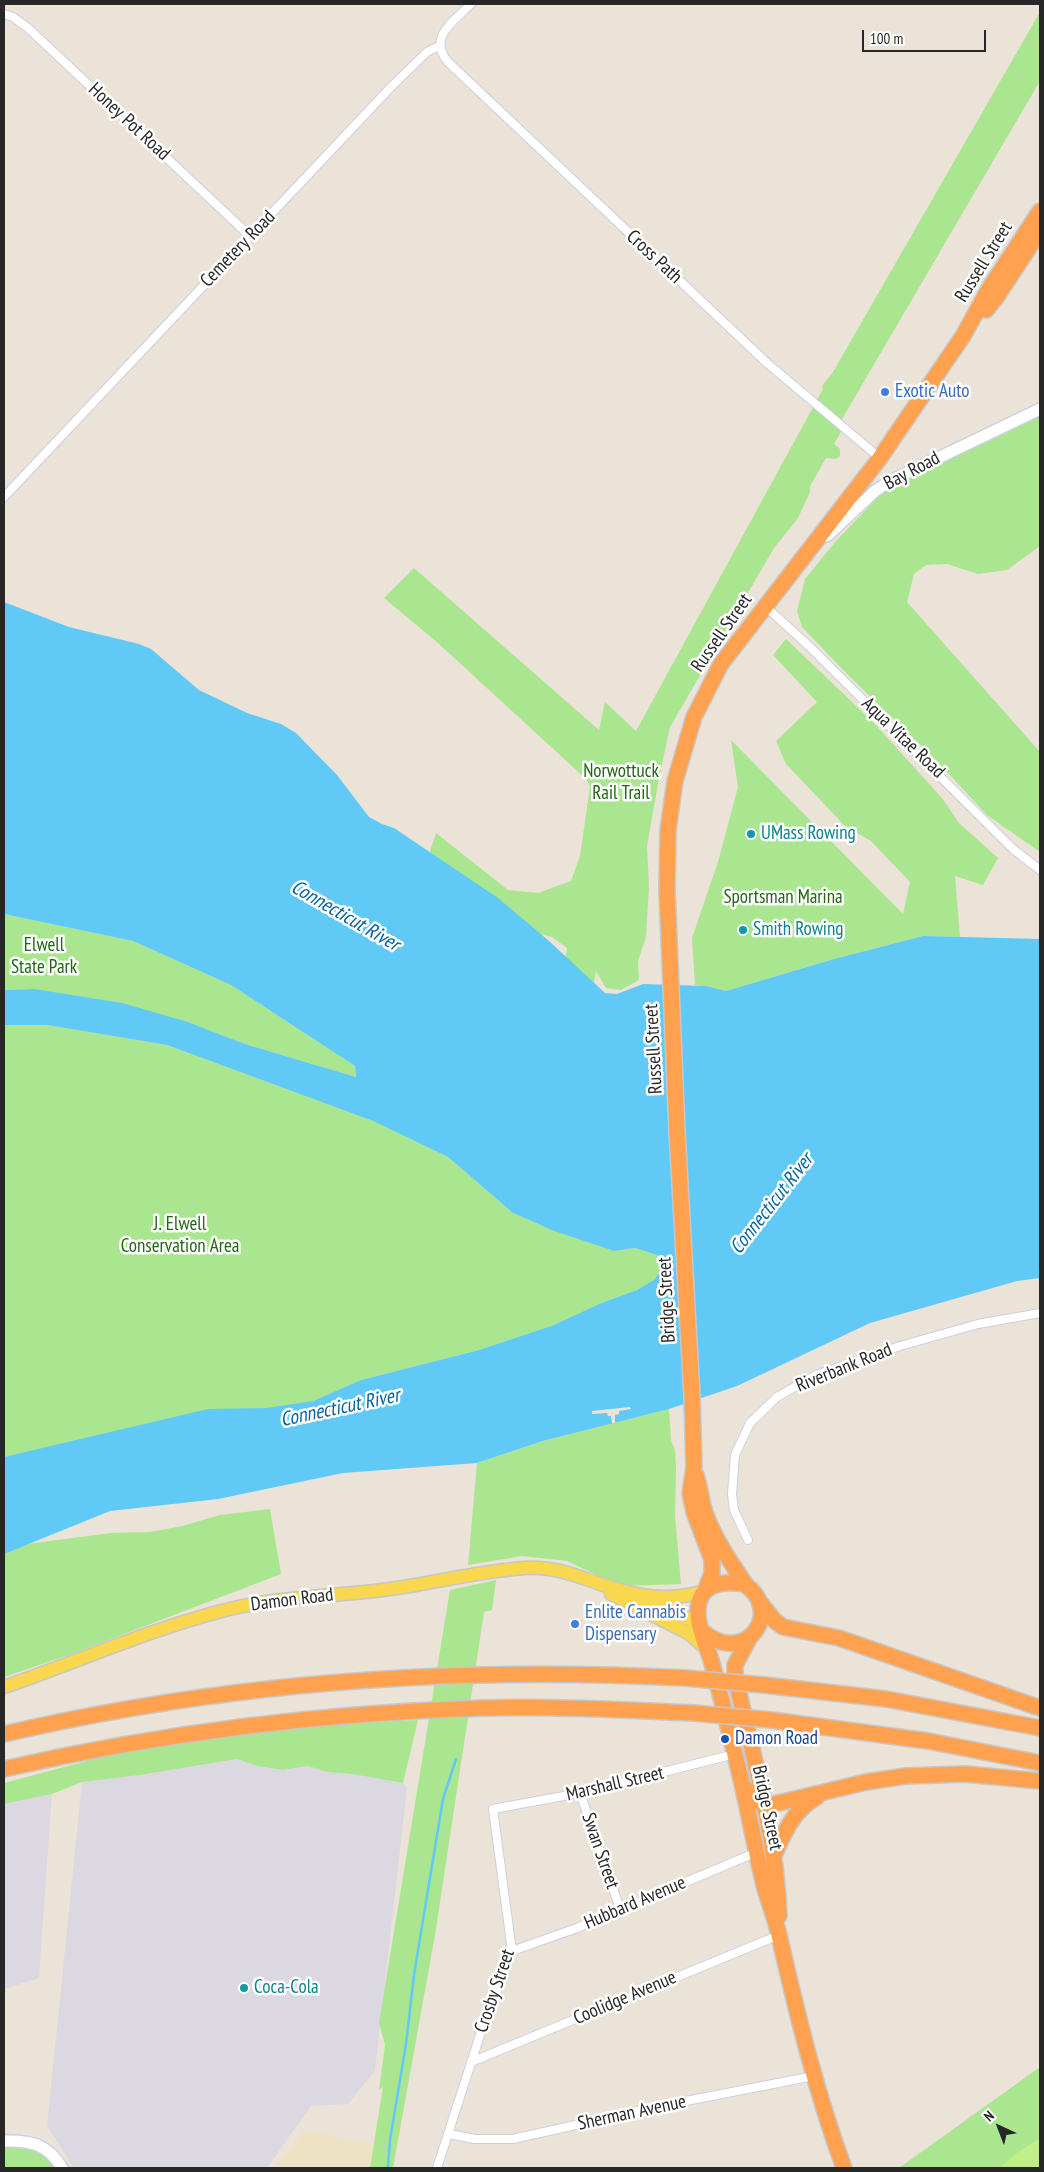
<!DOCTYPE html>
<html>
<head>
<meta charset="utf-8">
<style>
	body { margin:0 }
	#map { position:relative; width:1044px; height:2172px; overflow:hidden; background:#ebe3d7; font-family:"PT Sans Narrow",sans-serif }
	canvas { display:block }
	.frame { position:absolute; inset:0; border:5px solid #272727; pointer-events:none }
	.north { position:absolute; left:974px; top:2102px; width:50px; height:50px; -webkit-text-stroke:4px #fff; paint-order:stroke; rotate:317deg; font-size:14px; font-weight:700; line-height:20px; text-align:center; color:#272727 }
	.north::after { content:''; display:block; margin:auto; width:18px; height:22px; background:#272727; clip-path:polygon(50% 0,100% 100%,50% 72%,0 100%) }
	.scale { position:absolute; left:862px; top:30px; width:124px; height:22px; box-sizing:border-box; border:2px solid #272727; border-top:0; padding-left:6px; font-size:15px; line-height:18px; white-space:nowrap; color:#272727; -webkit-text-stroke:4px #fff; paint-order:stroke }
</style>
</head>
<body>
<div id="map">
<canvas width="1044" height="2172"></canvas>
<div class="frame"></div>
<div class="north">N</div>
<div class="scale">100 m</div>
</div>
<script>
const g = document.querySelector('canvas').getContext('2d');
g.lineJoin = 'round';
function fill(path, color) { g.fillStyle = color; g.fill(path, 'evenodd'); }
function stroke(path, color, width, dash) { g.strokeStyle = color; g.lineWidth = width; g.lineCap = dash ? 'butt' : 'round'; g.setLineDash(dash || []); g.stroke(path); }
function write(font, color, halo, rows, align = 'center') {
  g.font = font + ' "PT Sans Narrow",sans-serif'; g.lineWidth = 5; g.setLineDash([]); g.textBaseline = 'middle'; g.strokeStyle = halo; g.fillStyle = color; for (const [text, x, y, turn = 0] of rows) {
    g.save(); g.translate(x, y); g.rotate((+turn || 0) * Math.PI / 180); g.textAlign = isNaN(turn) ? turn : align; if (halo) g.strokeText(text, 0, 0); g.fillText(text, 0, 0); g.restore();
  }
}
const industrial = new Path2D(`
	M237 1759 257 1766 283 1770 308 1766 327 1772 352 1774 403 1783 407 1788 375 2071 348 2104 311 2106 267 2168H74L47 2126 82 1782 140 1775Z
	M52 1794 39 1978 4 1989V1804Z`);
const education = new Path2D(`
	M305 2130 374 2145 370 2168H274Z`);
const green = new Path2D(`
	M1040 12V81L842 419 841 432 834 444 840 449V456L836 459 826 458 810 486V492L798 518 774 548 670 727 659 778 647 846 649 886 646 937 638 961 639 980 621 990 606 988 596 971 573 1103 545 1094 567 948 552 937 529 931 429 854 436 833 508 890 538 893 571 881 580 856 590 787 587 780 438 643 384 598 414 568 599 730 605 702 636 731 823 389 822 386 833 372Z
	M1040 414V546L1007 570 978 574 947 564 926 565 914 574 907 602 1040 752V852L987 815 935 759 847 674 802 627 797 611 805 579 836 541 884 491 911 475Z
	M786 639 873 722 942 798 959 823 998 858 983 885 955 876 960 937 923 936 834 959 726 991 695 985 692 938 718 862 738 787 731 740 903 914 910 882 871 841 845 826 786 764 776 741 817 702 773 655Z
	M4 914 133 941 231 985 355 1066 356 1077 245 1044 188 1022 34 989 4 990Z
	M4 1025H47L167 1045 373 1121 448 1157 513 1213 554 1231 614 1251 635 1248 660 1256 664 1264 655 1279 637 1290 599 1304 554 1325 479 1350 361 1380 313 1401 4 1457Z
	M669 1409 671 1440 675 1450 676 1468 675 1516 681 1584 624 1586 601 1577 567 1561 522 1556 468 1565 477 1463 544 1441Z
	M270 1509 281 1574 72 1654 4 1677V1547L111 1533 150 1532 182 1526 220 1515Z
	M496 1580 492 1610 484 1612 435 1935 393 2168H370L383 2087 379 2090 385 2045 379 2023 450 1590Z
	M418 1720 403 1783 352 1774 327 1772 308 1766 283 1770 257 1766 237 1759 140 1775 82 1782 52 1794 4 1804V1783L102 1757 242 1733 354 1723Z
	M1040 2067V2168H899Z
	M4 2146C25 2146 43 2148 55 2168H4Z`);
const pitch = new Path2D(`
	M1040 2138V2168H999L1015 2154Z`);
const water = new Path2D(`
	M4 602 69 627 139 644 151 649 199 690 247 713 281 724 296 733 337 775 369 817 382 824 394 828 498 898 549 941 605 993 617 994 643 984 705 986 726 991 834 959 923 936 1040 939V1278L1017 1281 870 1323 737 1386 669 1409 543 1441 477 1463 343 1473 218 1499 110 1511 4 1554V1457L208 1409 267 1408 313 1401 361 1380 479 1350 554 1325 599 1304 637 1290 655 1279 664 1264 660 1256 635 1248 614 1251 554 1231 513 1213 448 1157 373 1121 167 1045 47 1025H4V990L34 989 122 1003 188 1022 245 1044 356 1077 355 1066 231 985 133 941 4 914Z`);
const pier = new Path2D(`
	M630 1407 631 1409 619 1411V1414L615 1415V1423H612L611 1416H608L607 1413 592 1414V1411Z`);
const stream = new Path2D(`
	M388 2168 390 2140 406 2044 414 1975 443 1799 456 1759`);
const street = new Path2D(`
	M471 4C454 21 427 37 448 62L767 363 880 458
	M4 14 13 17 28 28 250 236
	M4 497 391 87 427 52 439 46
	M765 606 810 647 1013 849 1040 870
	M748 1540 734 1510 732 1494 735 1455 750 1423 777 1397 816 1375 900 1346 978 1324 1040 1313
	M580 1793 620 1909
	M512 1951 577 1928 757 1852
	M471 2062 779 1935
	M449 2134 475 2139H513L655 2107 814 2076
	M437 2168 482 2029 512 1951 493 1809 580 1793 735 1754`);
const secondary = new Path2D(`
	M827 536 875 491 890 481 1040 409
	M4 2141C30 2140 48 2144 62 2168`);
const primary = new Path2D(`
	M611 1594 631 1603 672 1609 700 1626
	M637 1607 688 1633 707 1649
	M4 1687C74 1663 146 1631 218 1612 274 1596 332 1597 390 1589 435 1583 479 1571 525 1568 561 1566 582 1579 616 1589 645 1598 676 1600 705 1591`);
const highway = new Path2D(`
	M986 310 996 298 1040 231
	M696 1475C699 1485 701 1496 703 1506 711 1534 729 1560 746 1585
	M705 1591 712 1573V1560L694 1512 690 1493 694 1467 692 1396 677 1131 667 891 668 830 675 781 694 717 721 664 880 458 963 336 989 289 1040 211
	M759 1601 775 1621 783 1627 839 1638 1040 1708
	M702 1631C746 1669 785 1610 744 1584 728 1581 704 1582 699 1602 694 1624 708 1646 713 1667 721 1696 728 1726 735 1755 746 1797 753 1839 763 1881 767 1899 775 1917 779 1935 797 2014 816 2092 844 2168
	M750 1637 735 1665V1676C753 1756 776 1833 779 1916
	M764 1685 886 1699 1040 1728
	M771 1720 928 1741 1040 1763
	M4 1734C227 1682 456 1666 685 1678
	M4 1769C161 1733 321 1713 483 1708 553 1706 624 1710 694 1713
	M745 1788 753 1799 766 1806 866 1782 906 1776 965 1774 1040 1781
	M775 1853C786 1829 794 1810 817 1797`);
const highwayBridge = new Path2D(`
	M685 1678 764 1685
	M694 1713 771 1720`);
const markers = [
	[885,392,5,"#3f7fe0"],
	[751,834,5,"#0f9aa8"],
	[743,930,5,"#0f9aa8"],
	[575,1624,5,"#3f7fe0"],
	[725,1739,5,"#1a4fb4"],
	[244,1988,5,"#0f9aa8"]
];
const streetNames = [
	["Honey Pot Road",129,122,43],
	["Cemetery Road",238,249,-46],
	["Cross Path",654,257,43],
	["Russell Street",984,262,-58],
	["Bay Road",912,471,-28],
	["Russell Street",722,633,-55],
	["Aqua Vitae Road",903,738,44],
	["Russell Street",654,1049,-93],
	["Bridge Street",667,1300,-93],
	["Riverbank Road",844,1368,-22],
	["Damon Road",292,1600,-7],
	["Marshall Street",615,1784,-13],
	["Bridge Street",767,1808,78],
	["Swan Street",600,1851,71],
	["Hubbard Avenue",635,1903,-23],
	["Crosby Street",495,1991,-71],
	["Coolidge Avenue",625,1998,-23],
	["Sherman Avenue",632,2113,-12]
];
const shopNames = [
	["Exotic Auto",895,392],
	["Enlite Cannabis",585,1613],
	["Dispensary",585,1635]
];
const parkNames = [
	["Norwottuck",621,772],
	["Rail Trail",621,794],
	["Sportsman Marina",783,898],
	["Elwell",44,946],
	["State Park",44,968],
	["J. Elwell",180,1225],
	["Conservation Area",180,1247]
];
const cultureNames = [
	["UMass Rowing",761,834],
	["Smith Rowing",753,930],
	["Coca-Cola",254,1988]
];
const transitNames = [
	["Damon Road",735,1739]
];
const waterNames = [
	["Connecticut River",345,916,30],
	["Connecticut River",772,1204,-52],
	["Connecticut River",340,1408,-12]
];
fill(industrial, '#dcd8e2');
fill(education, '#eee2c4');
fill(green, '#a9e68f');
fill(pitch, '#c0ee89');
fill(water, '#61c9f6');
fill(pier, '#ebe3d7');
stroke(stream, '#61c9f6', 2.5);
stroke(street, '#cccfe2', 10);
stroke(secondary, '#cccfe2', 14);
stroke(primary, '#c7c7c7', 15);
stroke(highway, '#c7c7c7', 18);
stroke(street, '#fff', 8);
stroke(secondary, '#fff', 11);
stroke(primary, '#f9d74e', 12);
stroke(highway, '#ffa14e', 15);
stroke(highwayBridge, '#c7c7c7', 18, []);
stroke(highwayBridge, '#ffa14e', 15);
for (const [x, y, r, color] of markers) { const dot = new Path2D(); dot.arc(x, y, r, 0, 2 * Math.PI); g.fillStyle = color; g.fill(dot); stroke(dot, '#fff', 2); }
write('19px', '#272727', '#fff', streetNames);
write('19px', '#366cbe', '#fff', shopNames, 'left');
write('19px', '#226614', '#fff', parkNames);
write('19px', '#0d838f', '#fff', cultureNames, 'left');
write('19px', '#164399', '#fff', transitNames, 'left');
write('italic 20px', '#05639d', '#fff', waterNames);
</script>
</body>
</html>
